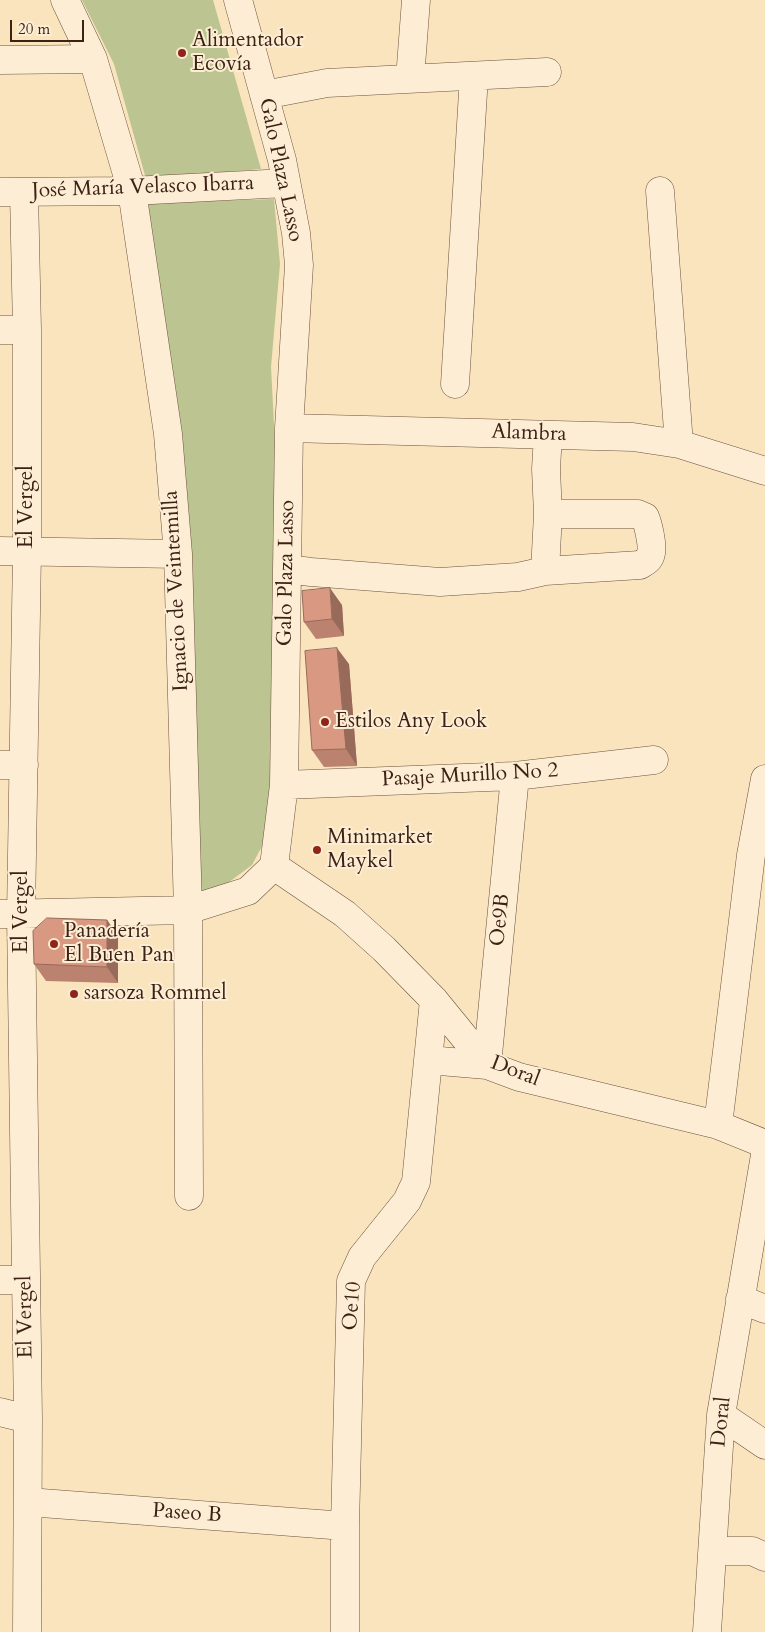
<!DOCTYPE html>
<html>
<head>
<meta charset="utf-8">
<style>
	body { margin:0 }
	#map { position:relative; width:765px; height:1632px; overflow:hidden; background:#fae4bd; font-family:Cardo,serif }
	canvas { display:block }
	.scale { position:absolute; left:10px; top:20px; width:74px; height:22px; box-sizing:border-box; border:2px solid #3c2114; border-top:0; padding-left:6px; font-size:15px; line-height:18px; white-space:nowrap; color:#3c2114; -webkit-text-stroke:4px #fcedd4; paint-order:stroke }
</style>
</head>
<body>
<div id="map">
<canvas width="765" height="1632"></canvas>
<div class="scale">20 m</div>
</div>
<script>
const g = document.querySelector('canvas').getContext('2d');
g.lineJoin = 'round';
function fill(path, color) { g.fillStyle = color; g.fill(path, 'evenodd'); }
function stroke(path, color, width, dash) { g.strokeStyle = color; g.lineWidth = width; g.lineCap = dash ? 'butt' : 'round'; g.setLineDash(dash || []); g.stroke(path); }
function write(font, color, halo, rows, align = 'center') {
  g.font = font + ' Cardo,serif'; g.lineWidth = 4; g.setLineDash([]); g.textBaseline = 'middle'; g.strokeStyle = halo; g.fillStyle = color; for (const [text, x, y, turn = 0] of rows) {
    g.save(); g.translate(x, y); g.rotate((+turn || 0) * Math.PI / 180); g.textAlign = isNaN(turn) ? turn : align; if (halo) g.strokeText(text, 0, 0); g.fillText(text, 0, 0); g.restore();
  }
}
const green = new Path2D(`
	M82 0H213L261 169 146 179 114 64Z
	M274 199 280 264 271 367 276 462 272 767 268 835 252 865 221 888 191 898 146 203Z`);
const minor = new Path2D(`
	M65 0 93 59 132 191 168 434 178 554 188 910 189 1196
	M0 60 93 59
	M410 79 416 0
	M264 95 327 83 547 72
	M660 191 679 444
	M0 192 132 191 286 183
	M24 192 27 330V552L21 915 28 1419 27 1632
	M0 330H27
	M455 384 474 76
	M289 428 633 437 679 444 765 471
	M0 551 178 554
	M287 569 311 572 440 582 518 577 545 571 548 514 546 469 548 435
	M545 571 640 565C645 562 650 560 651 553 653 545 648 524 645 517L638 514H548
	M0 765H24
	M284 785 515 776 654 760
	M274 866 345 914 384 949 434 1000 487 1065 519 1077 718 1125 765 1144
	M0 914 188 910 248 891 274 866 284 785 289 428 299 265 296 233 282 160 238 0
	M428 1060 487 1065 515 776
	M718 1125 751 855 765 779
	M0 1280H26
	M740 1299 765 1309
	M0 1412 28 1419
	M721 1415 765 1445
	M28 1502 345 1526
	M713 1551H752L765 1557
	M345 1632V1526L351 1281 362 1257 407 1201 416 1182 434 1000
	M707 1632 721 1415 765 1155`);
const wall = new Path2D(`
	M342 605 344 636 316 639 304 622Z
	M349 664 357 766 324 767 312 750Z
	M107 920 118 936V983L46 981 34 964Z`);
const shadedWall = new Path2D(`
	M330 588 342 605 344 636 332 619Z
	M337 648 349 664 357 766 346 749Z
	M107 920 118 936V983L107 967Z`);
const building = new Path2D(`
	M330 588 332 619 304 622 302 591Z
	M337 648 346 749 312 750 305 651Z
	M47 918 107 920V967L34 964 33 931Z`);
const markers = [
	[182,53,5,"#8f2418"],
	[325,722,5,"#8f2418"],
	[317,850,5,"#8f2418"],
	[54,944,5,"#8f2418"],
	[74,994,5,"#8f2418"]
];
const poiNames = [
	["Alimentador",192,41],
	["Ecovía",192,65],
	["Estilos Any Look",335,722],
	["Minimarket",327,838],
	["Maykel",327,862],
	["Panadería",64,932],
	["El Buen Pan",64,956],
	["sarsoza Rommel",84,994]
];
const streetNames = [
	["Galo Plaza Lasso",280,170,78],
	["José María Velasco Ibarra",143,188,-2],
	["Alambra",529,434,2],
	["El Vergel",27,507,-90],
	["Galo Plaza Lasso",287,573,-89],
	["Ignacio de Veintemilla",177,591,-93],
	["Pasaje Murillo No 2",470,776,-3],
	["El Vergel",22,912,-90],
	["Oe9B",501,920,-84],
	["Doral",515,1072,21],
	["Oe10",353,1306,-85],
	["El Vergel",26,1317,-91],
	["Doral",722,1422,-84],
	["Paseo B",187,1514,4]
];
fill(green, '#bcc492');
stroke(minor, '#6c523e', 29);
stroke(minor, '#fcedd4', 28);
fill(wall, '#bb836f');
fill(shadedWall, '#986a5a');
fill(building, '#d99881');
stroke(building, '#986a5a', 1);
for (const [x, y, r, color] of markers) { const dot = new Path2D(); dot.arc(x, y, r, 0, 2 * Math.PI); g.fillStyle = color; g.fill(dot); stroke(dot, '#fcedd4', 2); }
write('21px', '#3c2114', '#fcedd4', poiNames, 'left');
write('21px', '#3c2114', '#fcedd4', streetNames);
</script>
</body>
</html>
